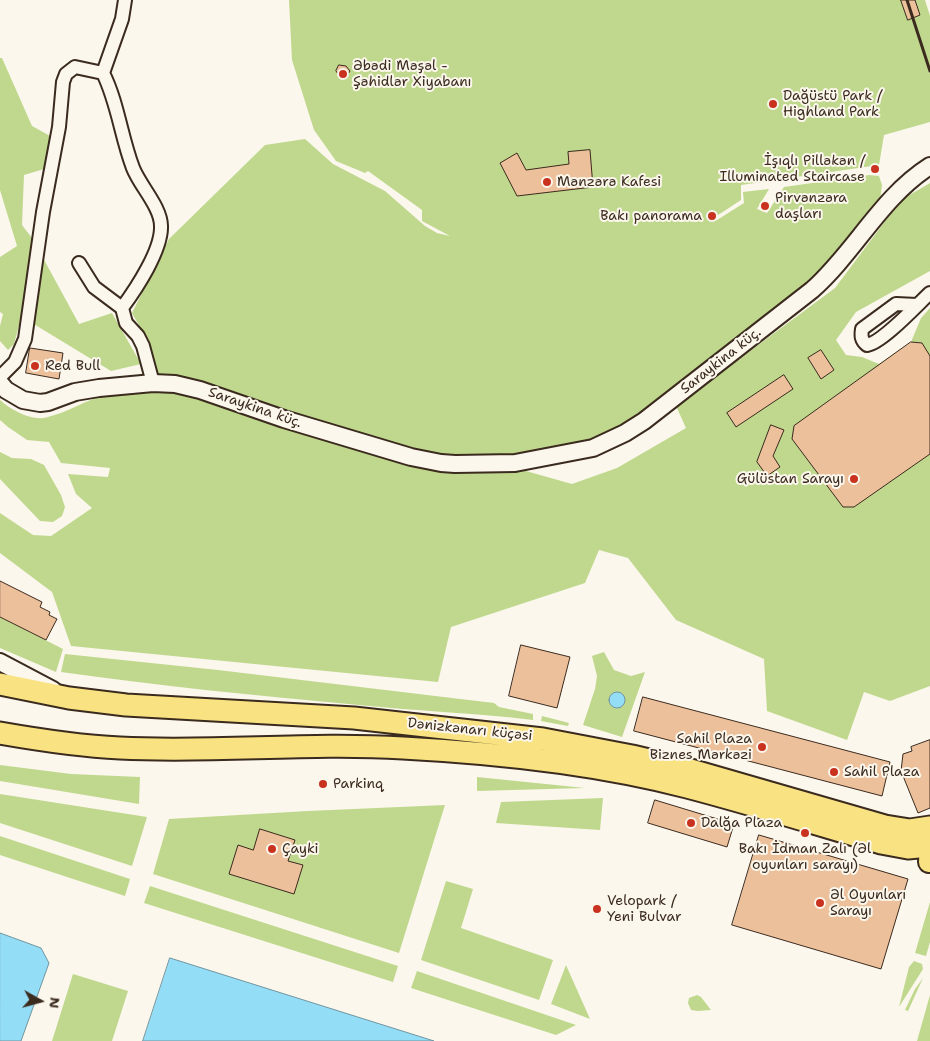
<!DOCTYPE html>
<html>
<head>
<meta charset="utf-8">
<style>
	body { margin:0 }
	#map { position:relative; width:930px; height:1041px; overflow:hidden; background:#fbf7ec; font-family:"Shantell Sans",sans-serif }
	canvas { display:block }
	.north { position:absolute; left:15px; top:976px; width:50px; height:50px; -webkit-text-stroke:4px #fbf7ec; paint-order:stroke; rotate:97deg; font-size:14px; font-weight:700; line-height:20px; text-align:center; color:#3b2a1e }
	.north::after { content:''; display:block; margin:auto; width:18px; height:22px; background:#3b2a1e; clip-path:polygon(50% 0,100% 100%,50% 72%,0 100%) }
</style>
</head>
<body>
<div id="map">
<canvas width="930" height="1041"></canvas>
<div class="north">N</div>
</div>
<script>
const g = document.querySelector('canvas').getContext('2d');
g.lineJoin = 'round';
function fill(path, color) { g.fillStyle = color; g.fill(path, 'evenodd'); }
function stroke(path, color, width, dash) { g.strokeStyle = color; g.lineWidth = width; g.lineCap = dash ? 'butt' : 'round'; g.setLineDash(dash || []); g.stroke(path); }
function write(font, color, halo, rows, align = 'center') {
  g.font = font + ' "Shantell Sans",sans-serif'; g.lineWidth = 4; g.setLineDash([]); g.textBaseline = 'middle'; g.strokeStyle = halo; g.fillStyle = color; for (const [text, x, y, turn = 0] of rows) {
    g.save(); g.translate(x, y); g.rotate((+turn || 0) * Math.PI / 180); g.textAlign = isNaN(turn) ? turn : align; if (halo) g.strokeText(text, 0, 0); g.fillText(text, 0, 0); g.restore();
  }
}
const green = new Path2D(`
	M289 0H925L930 16V122L884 135 879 165 741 185V200L709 221 717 220 744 203 743 192 769 189 757 209 767 213 784 187 869 175 879 176 882 185 880 200 813 280 637 416 603 437 502 456 437 455 154 375 145 336 132 313 169 239 265 145 305 139 333 164 385 191 425 226 437 233 450 236 422 221V210L368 171 365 173 336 161 314 130 292 60Z
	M0 58H2L32 126 52 137 44 169 24 175 22 225 32 238 21 318 14 344 8 350 0 341V326L3 314 0 312V257L17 246 0 190Z
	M930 183V271L856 312 836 340 846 355 862 357 879 364 911 342 921 318 930 308V686L890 701 864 692 847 740 767 711 764 659 676 620 628 558 599 550 585 583 451 627 438 682 71 646 52 592 0 553V513L33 535 51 536 92 508 76 494 68 474 108 477 110 468 61 463 49 442 27 440 8 427 0 420V400C11 410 33 422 48 417 68 412 86 400 106 395 128 390 155 391 178 393L351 447 433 468 478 472 526 471 572 484 617 468 686 428 676 406 835 288 901 200Z
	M42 256 79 324 112 313 141 364 111 371 32 323Z
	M0 452 12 458 31 459 44 465 61 495 65 507 62 516 53 522 40 521 0 479Z
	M0 617 63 649 56 672 0 648Z
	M604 652 614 670 631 676 645 672 622 737 583 725 595 689 597 676 592 656Z
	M65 654 218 670 494 703 499 707 533 714V720C475 713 417 711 359 705 260 696 160 686 61 672Z
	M542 716 569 723 568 726 541 721Z
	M0 765 71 774 140 777 139 804 0 781Z
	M477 777 585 788 477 791Z
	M0 794 147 817 132 866 0 823Z
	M603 798 600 830 496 823 501 802Z
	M445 805 399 953 153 874 169 819 308 811Z
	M0 836 130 879 125 896 0 855Z
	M446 881 473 889 461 928 553 960 539 1000 421 960Z
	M150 886 398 966 393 982 144 903Z
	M930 902V942L926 956 915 953Z
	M914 961 922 964 923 969 899 1007 909 967Z
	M566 965 590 1019 551 1004Z
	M417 971 576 1025 556 1035 411 988Z
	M73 974 128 991 112 1041H52Z
	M923 978 908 1011 905 1010 915 989Z
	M697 995 701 997 711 1010 698 1011 691 1010 688 1003 689 998Z
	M930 995V1041H917Z`);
const water = new Path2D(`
	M609 700a8 8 0 1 1 16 0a8 8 0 1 1-16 0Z
	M0 933 41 948 49 963 21 1041H0Z
	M170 958 434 1041H143Z`);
const building = new Path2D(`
	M901 0H915L920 15 908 20Z
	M339 65 346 66 350 71 346 77H340L336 71Z
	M590 150 593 187 517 196 500 163 517 153 526 170 569 164 568 152Z
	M911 342 922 343 930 356V454L854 507H843L792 439 794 426Z
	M30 348 63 353 59 379 26 373Z
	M821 350 834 370 821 379 808 358Z
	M784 375 793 389 736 427 727 413Z
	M771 425 784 430 773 456 780 467 767 476 757 462Z
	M0 581 42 602 40 607 50 612 49 615 57 619 46 640 0 617Z
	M521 645 570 657 557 708 509 696Z
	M643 697 890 762 882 796 634 731Z
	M930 740V808L918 813 901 771 903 754 912 751 911 747Z
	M655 800 734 824 727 847 648 823Z
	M260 829 295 840 288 861 303 865 294 894 229 874 238 845 253 850Z
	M759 835 908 879 881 969 732 925Z`);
const minor = new Path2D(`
	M125 0 122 19 103 73C118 103 121 137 133 168 140 186 161 207 161 226 162 250 136 289 122 308L126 323 138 336 143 346 153 383
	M79 263 94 287 122 308
	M917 305 896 304 862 329C861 336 861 340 867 345 882 343 918 304 930 293
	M0 377 15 362 25 339 43 212 59 127 63 82 66 74 75 67 103 73`);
const tertiary = new Path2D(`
	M0 383 6 390 23 400 40 403 48 402 75 392 99 388 153 383 175 384 200 390 284 419 411 457 441 463 455 464 515 463 593 448 625 433 644 421 812 290C855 252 881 197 930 166
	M0 662 53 690`);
const primary = new Path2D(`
	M929 862 930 844`);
const trunk = new Path2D(`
	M0 684 69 698 126 705 354 718 543 739 632 756 691 770 885 826 910 830 930 827
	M0 733C40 740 80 746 120 748 214 753 309 742 403 748 498 753 595 763 687 787 752 804 816 824 881 843L908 848 930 846`);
const rail = new Path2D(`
	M907 0 930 71`);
const markers = [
	[343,74,5,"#c8321e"],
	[773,104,5,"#c8321e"],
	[875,169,5,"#c8321e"],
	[547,182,5,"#c8321e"],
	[765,206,5,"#c8321e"],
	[712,216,5,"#c8321e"],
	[35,366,5,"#c8321e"],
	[854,479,5,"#c8321e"],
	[762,747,5,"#c8321e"],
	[834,772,5,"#c8321e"],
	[323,784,5,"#c8321e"],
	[691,823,5,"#c8321e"],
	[805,833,5,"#c8321e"],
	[272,849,5,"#c8321e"],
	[820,903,5,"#c8321e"],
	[597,909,5,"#c8321e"]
];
const poiNames = [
	["Əbədi Məşəl -",353,66],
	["Şəhidlər Xiyabanı",353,82],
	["Dağüstü Park /",783,96],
	["Highland Park",783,112],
	["İşıqlı Pilləkən /",865,161,"right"],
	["Illuminated Staircase",865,177,"right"],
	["Mənzərə Kafesi",557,182],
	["Pirvənzəra",775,198],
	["daşları",775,214],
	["Bakı panorama",702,216,"right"],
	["Red Bull",45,366],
	["Gülüstan Sarayı",844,479,"right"],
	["Sahil Plaza",752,739,"right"],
	["Biznes Mərkəzi",752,755,"right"],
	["Sahil Plaza",844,772],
	["Parkinq",333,784],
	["Dalğa Plaza",701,823],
	["Çayki",282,849],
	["Bakı İdman Zalı (Əl",805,849,"center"],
	["oyunları sarayı)",805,865,"center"],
	["Əl Oyunları",830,895],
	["Sarayı",830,911],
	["Velopark /",607,901],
	["Yeni Bulvar",607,917]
];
const streetNames = [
	["Saraykina küç.",721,361,-38],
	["Saraykina küç.",255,408,19],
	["Dənizkənarı küçəsi",470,730,6]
];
fill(green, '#c0d88e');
fill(water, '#94ddf6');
stroke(water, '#7095a0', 1);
fill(building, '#edc09c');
stroke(building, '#3b2a1e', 1);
stroke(minor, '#3b2a1e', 16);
stroke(tertiary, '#3b2a1e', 20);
stroke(primary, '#3b2a1e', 24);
stroke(trunk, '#3b2a1e', 25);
stroke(minor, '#fbf7ec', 12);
stroke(tertiary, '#fbf7ec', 16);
stroke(primary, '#f8e281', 20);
stroke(trunk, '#f8e281', 21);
stroke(rail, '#3b2a1e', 3);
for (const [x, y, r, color] of markers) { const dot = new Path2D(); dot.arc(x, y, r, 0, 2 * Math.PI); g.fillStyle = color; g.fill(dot); stroke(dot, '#fbf7ec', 2); }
write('14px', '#3b2a1e', '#fbf7ec', poiNames, 'left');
write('14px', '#3b2a1e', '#fbf7ec', streetNames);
</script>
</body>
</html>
